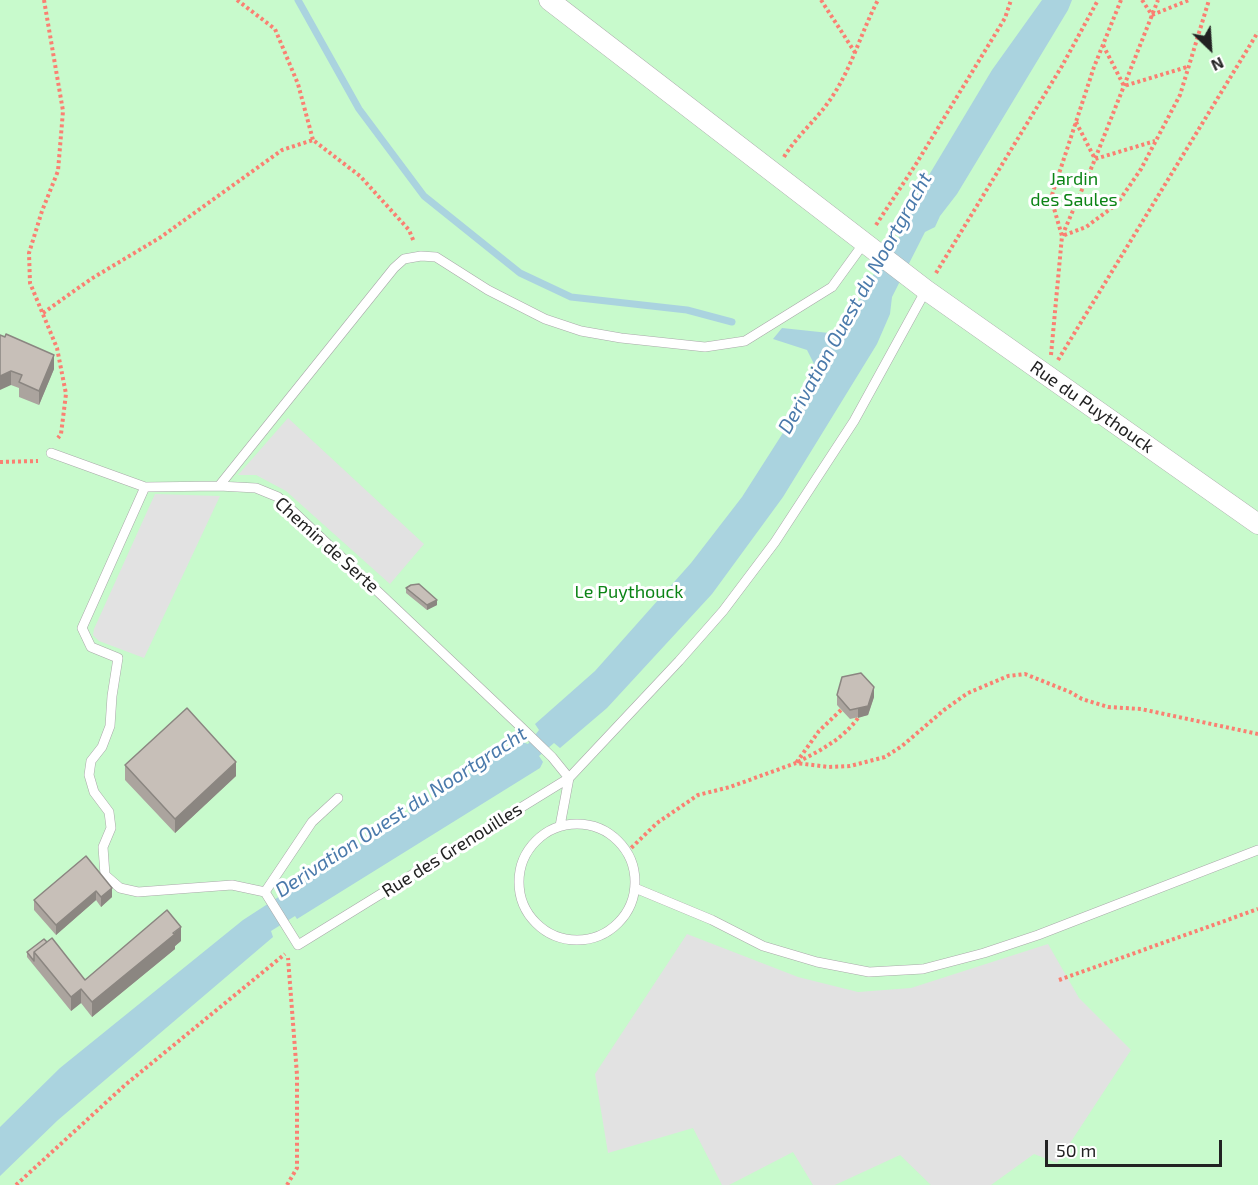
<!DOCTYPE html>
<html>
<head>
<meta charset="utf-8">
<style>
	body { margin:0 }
	#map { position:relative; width:1258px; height:1185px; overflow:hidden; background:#f2efe9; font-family:"Exo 2",sans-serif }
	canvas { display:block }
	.north { position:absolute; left:1180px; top:18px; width:60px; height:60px; -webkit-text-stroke:4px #fff; paint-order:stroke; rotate:155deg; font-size:16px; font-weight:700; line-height:24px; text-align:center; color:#222 }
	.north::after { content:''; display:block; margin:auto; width:21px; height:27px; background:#222; clip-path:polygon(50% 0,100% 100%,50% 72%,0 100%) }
	.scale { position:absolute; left:1045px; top:1140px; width:177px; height:27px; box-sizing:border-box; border:3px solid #222; border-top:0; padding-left:8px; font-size:18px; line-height:21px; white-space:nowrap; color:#222; -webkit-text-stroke:4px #fff; paint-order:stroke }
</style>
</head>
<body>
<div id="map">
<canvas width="1258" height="1185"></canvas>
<div class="north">N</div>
<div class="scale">50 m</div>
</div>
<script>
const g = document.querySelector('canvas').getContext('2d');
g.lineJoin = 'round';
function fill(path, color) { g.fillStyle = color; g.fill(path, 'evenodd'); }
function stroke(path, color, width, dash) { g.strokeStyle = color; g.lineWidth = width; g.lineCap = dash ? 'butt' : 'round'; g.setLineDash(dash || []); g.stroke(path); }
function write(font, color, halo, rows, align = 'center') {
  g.font = font + ' "Exo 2",sans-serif'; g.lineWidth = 6; g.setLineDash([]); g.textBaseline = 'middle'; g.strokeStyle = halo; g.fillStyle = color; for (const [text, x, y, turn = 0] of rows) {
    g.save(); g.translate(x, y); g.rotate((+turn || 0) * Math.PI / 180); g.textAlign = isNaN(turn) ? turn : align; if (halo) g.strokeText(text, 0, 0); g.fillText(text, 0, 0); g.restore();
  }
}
const park = new Path2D(`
	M0 0H1258V1185H0Z`);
const parking = new Path2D(`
	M288 418 424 544 390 584 286 491 256 475H238Z
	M155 494 220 496 144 658 99 641 93 635 94 629Z
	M687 934 798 977 858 992 911 988 1048 944 1079 998 1131 1050 1057 1163 1034 1154 991 1185H931L900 1155 835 1185H813L793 1152 729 1185H722L693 1128 608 1153 595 1074Z`);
const water = new Path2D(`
	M1042 0H1072L1068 10 957 194 940 216 935 227 925 232 892 297 890 314 877 344 783 497 712 594 607 708 560 748 554 743 539 756 543 762 540 768 297 919 295 916 271 931 273 937 58 1120 0 1176V1127L60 1068 243 920 508 748 517 740 528 744 539 730 535 724 595 671 691 563 742 497 811 389 816 368 807 350 773 339 782 328 829 333 845 326 876 270 896 244 914 200 992 70Z`);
const stream = new Path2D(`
	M298 0 359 109 424 196 520 273 571 297 687 310 732 322`);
const path = new Path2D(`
	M44 0 63 111 58 171 42 211 29 253 30 283 57 348 66 394 61 434 58 438
	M237 0 275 29 298 84 313 140
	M821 0 856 54
	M1121 0 1094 67 1051 198 1062 236 1086 227 1117 204 1141 169 1180 95 1209 0
	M1142 0 1152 15 1189 0
	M1103 45 1124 86 1187 67
	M1076 122 1095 159 1155 141
	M784 157C796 137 814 122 827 104 851 72 860 34 878 0
	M876 225 916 164 1005 18 1011 0
	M936 273 1062 66 1098 0
	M43 313 91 279 161 237 282 150 313 140 360 176 409 230 414 242
	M1051 355 1062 236 1093 164 1158 0
	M1058 360 1258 32
	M0 462 38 461
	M841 710 819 731 796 763C819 751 842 740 858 718
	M627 852 657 823 698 795 730 787 796 763 829 767 850 766 885 757 902 746 944 710 968 693 1008 676 1025 674 1070 692 1082 699 1108 707 1141 709 1258 734
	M1059 980 1258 909
	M16 1185 125 1085 285 954
	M287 1185 297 1168V1075L288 958`);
const service = new Path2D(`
	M51 453 145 487 219 486 256 488 278 497 522 728 552 757 569 778
	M219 486 394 268 404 259 421 256 436 257 488 290 545 319 581 331 621 338 705 347 745 341 832 287 864 243
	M145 487 82 628 91 647 118 658 112 696 110 726 102 747 91 761 89 775 94 792 109 812 111 828 103 847 105 875 120 888 138 892 232 885 265 892 298 945 569 778 679 661 723 611 775 542 854 421 926 290
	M519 882a58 58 0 1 1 116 0a58 58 0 1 1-116 0Z
	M560 826 569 778
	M635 888 712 920 763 946 817 962 869 972 923 969 984 953 1038 935 1258 850
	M265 892 312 822 338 798`);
const minor = new Path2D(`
	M549 0 926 290 1258 524`);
const wall = new Path2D(`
	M0 335 54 369 39 405 19 397V388L11 385Z
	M406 588 437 605 427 610 406 593Z
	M837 695 874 697 868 715 850 719 837 705Z
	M125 765 236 776 175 833 125 780Z
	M86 856 112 897 101 907 96 900 56 935 34 910V900Z
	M44 939 85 980 181 941 175 946V949L92 1017 81 1003 71 1011 27 957V952Z`);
const shadedWall = new Path2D(`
	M54 355V369L39 405V391Z
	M11 371V385L0 390V376Z
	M437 600V605L427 610V605Z
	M874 687V697L868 715 858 718V708Z
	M236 762V776L175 833V819Z
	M112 888V897L101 907V897Z
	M96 891V900L56 935V925Z
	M181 927V941L175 946V949L92 1017V1002Z
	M81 989V1003L71 1011V997Z`);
const building = new Path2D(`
	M6 334 54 355 39 391 19 382 22 375 11 371 0 376V335L5 337Z
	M419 584 437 600 427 605 406 588 411 585Z
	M861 673 874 687 868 706 850 710 837 695 842 677Z
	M187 708 236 762 175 819 125 765Z
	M86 856 112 888 101 897 96 891 56 925 34 900Z
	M167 910 181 927 173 933 175 934 92 1002 81 989 71 997 34 952 52 938 85 980Z
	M44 939 47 942 34 952V961L27 952Z`);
const parkNames = [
	["Jardin",1074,179],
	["des Saules",1074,200],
	["Le Puythouck",629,592]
];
const streetNames = [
	["Rue du Puythouck",1092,407,35],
	["Chemin de Serte",327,545,42],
	["Rue des Grenouilles",452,850,-32]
];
const waterNames = [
	["Derivation Ouest du Noortgracht",855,303,-61],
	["Derivation Ouest du Noortgracht",401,812,-33]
];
fill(park, '#c8facc');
fill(parking, '#e2e2e2');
fill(water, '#aad3df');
stroke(stream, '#aad3df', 7);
stroke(service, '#a9a9a9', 10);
stroke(minor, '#a9a9a9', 21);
stroke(path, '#fa8072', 4, [3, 3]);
stroke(service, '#fff', 9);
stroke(minor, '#fff', 20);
fill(wall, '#aba49e');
fill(shadedWall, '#8b8681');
fill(building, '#c7bfb8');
stroke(building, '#8b8681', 1.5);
write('18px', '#0c8416', '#fff', parkNames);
write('18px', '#222', '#fff', streetNames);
write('italic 20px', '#4a7aab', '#fff', waterNames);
</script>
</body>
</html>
